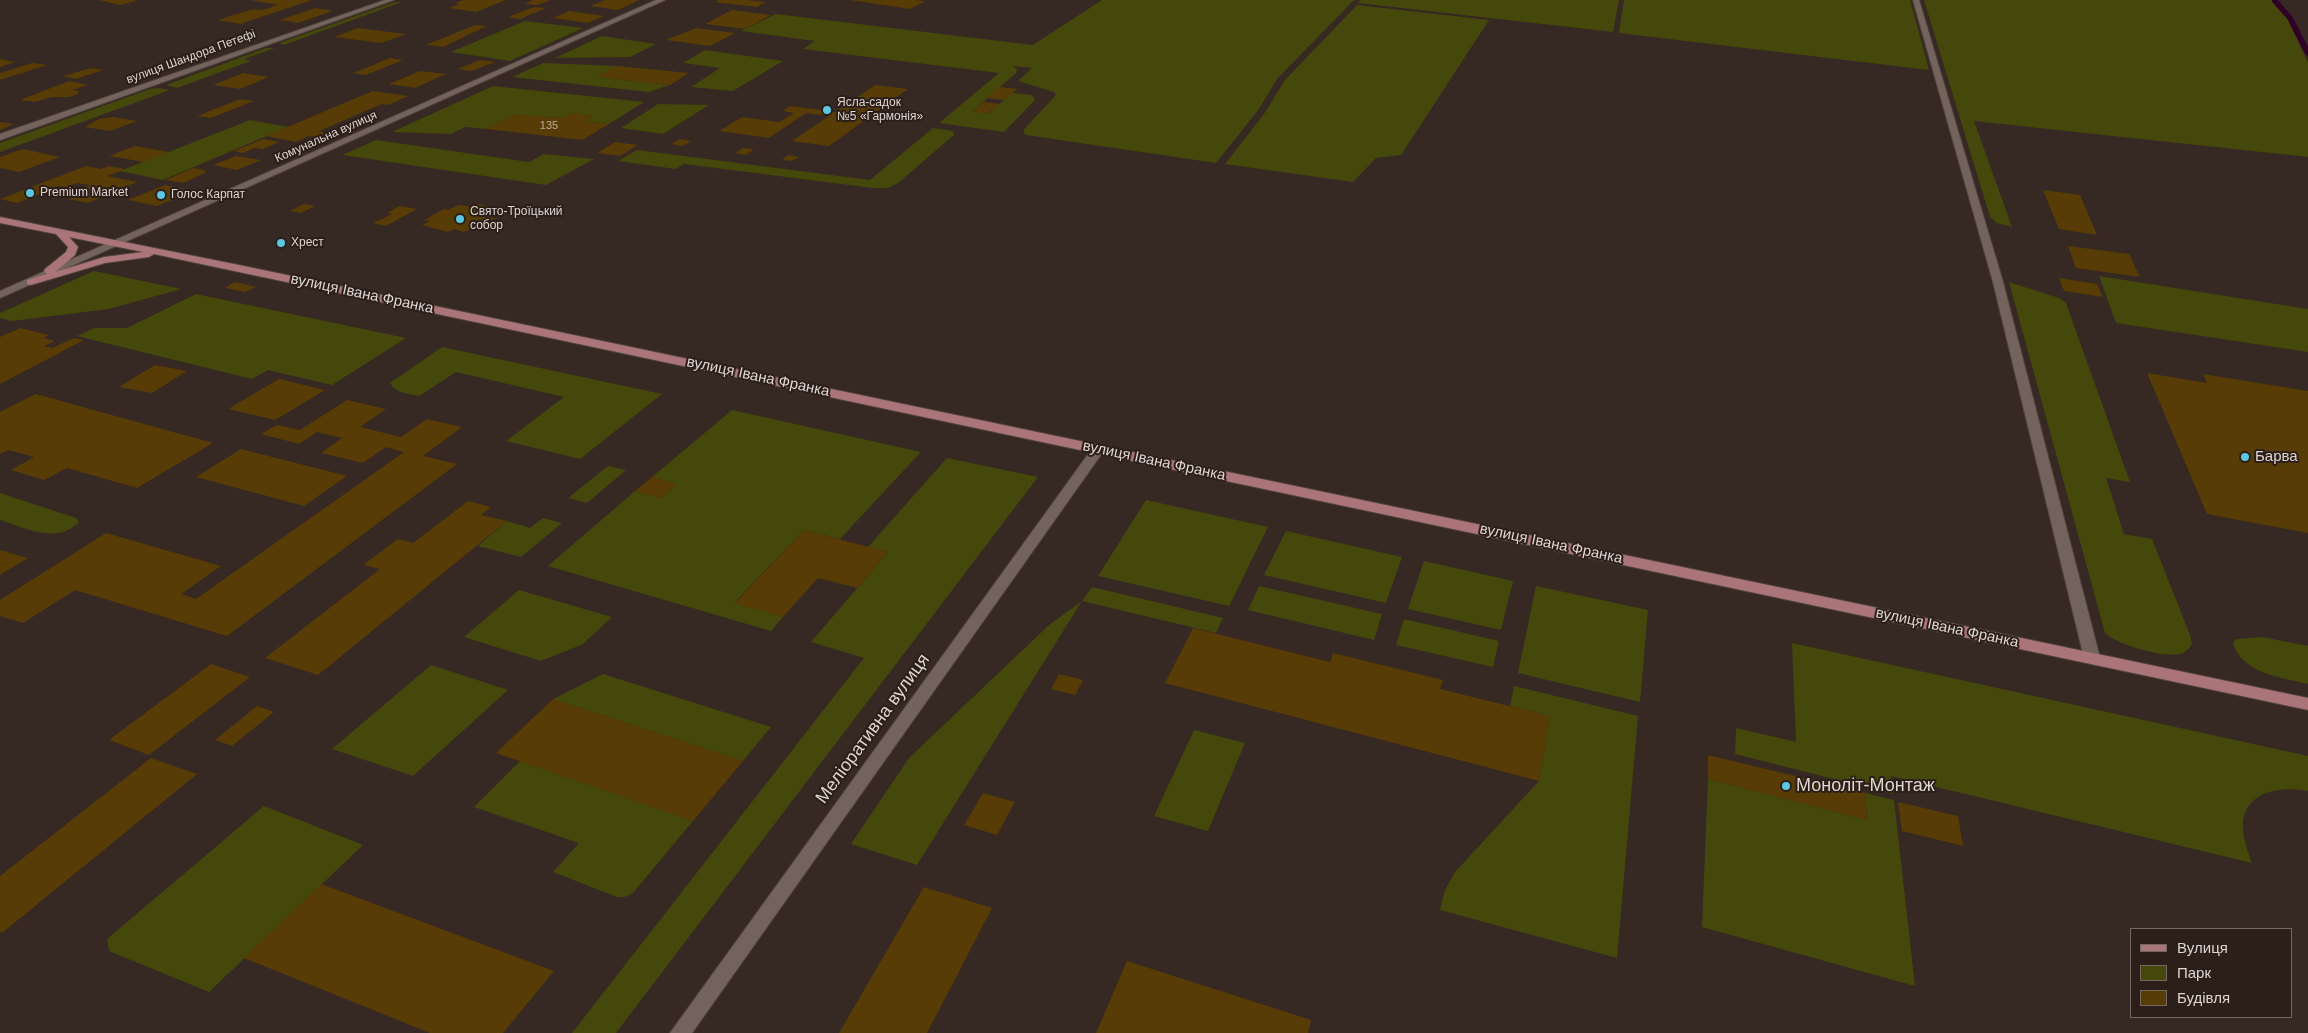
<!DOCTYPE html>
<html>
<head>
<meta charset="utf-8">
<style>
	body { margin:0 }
	#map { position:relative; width:2308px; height:1033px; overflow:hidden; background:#362822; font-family:Helvetica,sans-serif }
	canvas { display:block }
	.legend { position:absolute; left:2130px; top:928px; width:162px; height:90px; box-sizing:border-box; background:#2c1e18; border:1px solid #746762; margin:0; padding:6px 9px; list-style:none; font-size:15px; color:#dfd5d1 }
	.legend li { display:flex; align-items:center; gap:10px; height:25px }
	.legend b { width:25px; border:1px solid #746762 }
</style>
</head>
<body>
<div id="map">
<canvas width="2308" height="1033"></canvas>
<ul class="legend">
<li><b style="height:6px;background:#aa7478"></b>Вулиця</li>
<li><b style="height:14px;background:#44480b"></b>Парк</li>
<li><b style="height:14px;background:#573c05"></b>Будівля</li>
</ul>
</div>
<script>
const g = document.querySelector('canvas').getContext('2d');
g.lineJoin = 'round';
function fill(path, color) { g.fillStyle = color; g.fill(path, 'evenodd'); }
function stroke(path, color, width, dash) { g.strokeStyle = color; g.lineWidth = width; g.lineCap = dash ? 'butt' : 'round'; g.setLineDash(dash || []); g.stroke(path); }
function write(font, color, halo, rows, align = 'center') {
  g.font = font + ' Helvetica,sans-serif'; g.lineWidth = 4; g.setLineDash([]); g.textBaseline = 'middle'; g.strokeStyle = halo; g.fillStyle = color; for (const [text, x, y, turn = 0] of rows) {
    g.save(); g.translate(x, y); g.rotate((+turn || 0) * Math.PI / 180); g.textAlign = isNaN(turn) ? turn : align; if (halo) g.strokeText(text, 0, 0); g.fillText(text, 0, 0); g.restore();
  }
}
const green = new Path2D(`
	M1102 0H1354L1277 79 1259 109 1216 163 1026 135 1024 133V129L1056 95 1054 92 1021 82 1019 80 1032 68 1013 66 1017 69 1016 73 973 111 989 113 1012 93 1032 95 1035 100 1004 132 939 123 999 73 803 49 815 41 741 31 776 14 1033 45Z
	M1360 0H1619L1613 32 1358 3Z
	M1624 0H1910L1929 70 1619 33Z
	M1924 0H2271L2287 18 2308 63V157L1974 121 2012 227 1997 223 1990 217Z
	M395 2H402L284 45 279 43Z
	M1357 5 1489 20 1401 155 1376 158 1353 182 1225 164 1264 114 1285 80Z
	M525 21 583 28 510 61 451 52Z
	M602 36 656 44 630 57 555 58Z
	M266 48H275L244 59 251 61 177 88 166 85Z
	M705 50 783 61 733 91 691 87 720 68 683 63Z
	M543 63 617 66 597 77 670 85 649 92 512 77Z
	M493 86 644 102 609 124 584 121 592 116 570 114 561 118 513 115 487 129 465 127 451 134 392 132Z
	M159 88 170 90 0 152V143L150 89Z
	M658 104 709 105 663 134 621 128Z
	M250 120 288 127 163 180 120 171Z
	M933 128 953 131 954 135 898 183 888 188H873L684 164 676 169 618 161 637 150 870 180Z
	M376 140 529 162 544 154 594 159 546 185 342 155Z
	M94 271 181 289 109 309 12 321 0 318V313Z
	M2099 276 2308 309V352L2116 323Z
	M2009 282 2059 298 2066 303 2130 482 2106 478 2124 534 2152 539 2190 635 2192 644C2189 649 2186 652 2180 654 2163 658 2118 645 2105 633Z
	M196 294 406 338 332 385 268 370 252 379 77 336 94 328H127Z
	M442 347 662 394 580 459 506 441 564 397 456 372 419 396C409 394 395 393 390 383Z
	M732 410 921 452 840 539 804 530 735 602 783 617 771 631 548 566 635 491 661 498 677 484 652 477Z
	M947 458 1038 477 616 1033H572L864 658 811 642 888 552 868 547Z
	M608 466 626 470 587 503 568 498Z
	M0 493 76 518 79 522C56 545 26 528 0 520Z
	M1146 500 1268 527 1229 606 1098 576Z
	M543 518 562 523 521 557 478 546 507 521 530 528Z
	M1286 531 1402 557 1386 603 1264 575Z
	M1424 561 1513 581 1501 630 1408 609Z
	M1259 586 1382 614 1374 640 1248 610Z
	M1536 586 1648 610 1640 702 1518 673Z
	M1092 587 1223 618 1216 633 1082 601 917 865 851 844 909 758 1049 625 1082 601Z
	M519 590 612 617 583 644 541 661 464 637Z
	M1404 619 1499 641 1493 667 1396 645Z
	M2262 637 2308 646V684C2282 678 2241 673 2233 643L2236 639Z
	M1792 643 2308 756V791C2284 786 2246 790 2243 822 2242 836 2247 849 2252 863L1891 776 1893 794 1735 754 1736 728 1796 742Z
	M431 665 508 690 413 776 332 749Z
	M603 674 771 727 743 761 553 699Z
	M1514 686 1638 716 1617 958 1440 910 1445 890 1455 872 1539 781 1550 716 1510 706Z
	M1194 730 1245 743 1208 831 1154 816Z
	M520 761 693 821 633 893 625 897H617L553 872 579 843 474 807Z
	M1708 779 1867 820 1865 793 1894 800 1915 986 1702 927Z
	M264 806 363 845 209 992 109 951 107 939Z`);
const stream = new Path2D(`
	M2275 1 2290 18 2308 53`);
const building = new Path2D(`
	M99 0H135V1L121 5Z
	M250 0H312L240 24 218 20 253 9 263 10 278 5Z
	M463 0H506L476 12 449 8 460 4 455 3Z
	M533 0H550L538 5 524 4Z
	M605 0H639L618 10 590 6Z
	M720 0H746L766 2 757 7 715 2Z
	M850 0H914L925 1 910 9Z
	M534 7 546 8 520 19 508 17Z
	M315 8 333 11 298 23 280 20Z
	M732 10 771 15 745 29 705 24Z
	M569 11 604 16 588 23 553 18Z
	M475 25 487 26 443 47 426 45Z
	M358 28 406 34 382 43 334 37Z
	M696 28 735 33 710 46 666 40Z
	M390 58 403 60 366 75 353 73Z
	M0 59 15 62 0 67Z
	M480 60 495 62 472 71 458 69Z
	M32 63 47 65 0 80V73Z
	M617 66 689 73 670 85 596 77Z
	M91 68 103 70 76 79 63 76Z
	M420 71 446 74 415 88 389 84Z
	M243 73 269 77 240 89 213 85Z
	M69 81 88 85 72 90 79 91 78 94 69 97H52L35 102 20 100Z
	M875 85 908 89 829 146 792 141 829 116 806 113 769 138 719 131 742 117 779 122 794 113 783 111 790 106 835 112Z
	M999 87 1017 89 1004 100 986 98Z
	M373 91 408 96 388 105 382 104 319 131 327 133 316 137 308 136 296 142 266 136Z
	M240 99 254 101 211 118 197 116Z
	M984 102 1000 104 988 113 972 112Z
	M570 113 592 116 584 121 609 124 582 140 487 129 513 115 561 118Z
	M113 117 137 121 110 131 85 127 99 119Z
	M0 122 14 124 0 130Z
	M263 139 280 142 263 149 255 148 243 153 234 151Z
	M679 139 686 140 691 141 683 146 671 144Z
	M615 142 638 145 620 156 597 153Z
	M135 146 169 152 144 162 109 156Z
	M743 148 754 149 746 155 735 153Z
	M23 149 60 157 19 172 0 168V157Z
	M788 155 799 157 792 161 782 160Z
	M236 156 261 160 237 170 213 165Z
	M86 166 101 169 109 166 126 169 107 176 137 182 88 203 68 199 80 194 73 192 90 185 77 183 65 188 59 186 17 203 0 199Z
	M193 168 205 170V173L183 183 166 180Z
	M165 185 194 191 157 206 128 200Z
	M2043 190 2080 195 2097 235 2059 229Z
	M304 204 315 206 301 213 290 211Z
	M477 204 493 207 488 210 498 212 489 217 496 218 464 232 454 229 448 232 422 225 430 221 424 220 444 209 448 210 459 205 471 207Z
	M399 206 417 209 386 226 373 223 392 214 387 213Z
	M2068 246 2129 254 2140 277 2076 268Z
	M2059 278 2097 284 2103 297 2064 291Z
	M235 282 256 287 245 292 225 288Z
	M20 328 49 335 43 338 55 341 44 346 52 348 74 338 84 340 0 384V337Z
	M155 365 187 371 152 393 119 387Z
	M2147 373 2207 383 2203 374 2308 391V533L2207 514Z
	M279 379 325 390 275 420 228 409Z
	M36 394 213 443 137 488 67 468 44 480 11 470 34 457 8 450 0 454V412Z
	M347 400 386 409 360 427 401 437 427 419 462 427 423 456 457 464 227 636 75 590 23 623 0 616V600L106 533 221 566 181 594 196 599 404 452 386 447 363 463 321 453 342 438 317 432 299 444 261 434 277 425 300 430Z
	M241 449 347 476 304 506 196 477Z
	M652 477 677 484 661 498 635 491Z
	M468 501 491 507 481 515 507 521 318 675 265 658 380 569 363 565 398 539 413 543Z
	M804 530 888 552 857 588 818 578 783 617 735 603Z
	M0 550 28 558 0 575Z
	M1193 628 1330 662 1333 653 1378 664 1443 680 1440 689 1550 716 1539 781 1165 683Z
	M211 664 250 677 149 755 109 740Z
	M1059 674 1083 680 1075 695 1051 689Z
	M553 699 743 761 693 821 496 753Z
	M257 706 274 712 232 746 215 740Z
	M1708 755 1865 793 1867 820 1708 779Z
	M151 758 197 774 2 933 0 932V876Z
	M983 793 1015 802 997 835 964 825Z
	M1898 802 1958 816 1963 846 1902 831Z
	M321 884 554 971 503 1033H430L244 958Z
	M924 887 992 908 927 1033H839Z
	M1127 961 1311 1020 1308 1033H1096Z`);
const minor = new Path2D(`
	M385 0H394L0 140V134Z
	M1913 0H1919L2003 282 2100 658 2098 662H2086L2084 658 1993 282Z
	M1099 445 1105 449 692 1033H670L1094 446Z`);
const secondary = new Path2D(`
	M656 0H665L0 298V291Z`);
const primary = new Path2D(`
	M0 217 239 265 2308 698V710L154 254 149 257 105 263 31 285 27 284V280L47 274 44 271 45 269 66 252 68 247 56 234 0 223ZM69 237 143 252 104 257 55 272 75 255 78 247Z`);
const markers = [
	[827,110,5,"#59c8e4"],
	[30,193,5,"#59c8e4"],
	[161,195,5,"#59c8e4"],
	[460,219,5,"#59c8e4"],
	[281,243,5,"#59c8e4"],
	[2245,457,5,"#59c8e4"],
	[1786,786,5,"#59c8e4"]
];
const farNumbernames = [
	["135",549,126]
];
const farStreetnames = [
	["вулиця Шандора Петефі",191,57,-20],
	["Комунальна вулиця",326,137,-24]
];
const farPoinames = [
	["Ясла-садок",837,103],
	["№5 «Гармонія»",837,117],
	["Premium Market",40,193],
	["Голос Карпат",171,195],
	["Свято-Троїцький",470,212],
	["собор",470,226],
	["Хрест",291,243]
];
const streetNames = [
	["вулиця Івана Франка",362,294,12],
	["вулиця Івана Франка",758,377,12],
	["вулиця Івана Франка",1154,461,12],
	["вулиця Івана Франка",1551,544,12],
	["вулиця Івана Франка",1947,628,12]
];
const poiNames = [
	["Барва",2255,457]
];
const nearStreetnames = [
	["Меліоративна вулиця",873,729,-54]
];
const nearPoinames = [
	["Моноліт-Монтаж",1796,786]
];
fill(green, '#44480b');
stroke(stream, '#310029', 5.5);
fill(building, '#573c05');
stroke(minor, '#4f443e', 2);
stroke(secondary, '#4f443e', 2);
stroke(primary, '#4f443e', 2);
fill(minor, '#74635c');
fill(secondary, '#74635c');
fill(primary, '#aa7478');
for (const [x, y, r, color] of markers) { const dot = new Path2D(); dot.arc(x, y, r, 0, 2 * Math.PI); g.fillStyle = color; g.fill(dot); stroke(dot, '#2c1e18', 2); }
write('11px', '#bdaf9e', null, farNumbernames);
write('12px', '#dfd5d1', '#2c1e18', farStreetnames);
write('12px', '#dfd5d1', '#2c1e18', farPoinames, 'left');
write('15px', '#dfd5d1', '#2c1e18', streetNames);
write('15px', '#dfd5d1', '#2c1e18', poiNames, 'left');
write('18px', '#dfd5d1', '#2c1e18', nearStreetnames);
write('18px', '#dfd5d1', '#2c1e18', nearPoinames, 'left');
</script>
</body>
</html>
